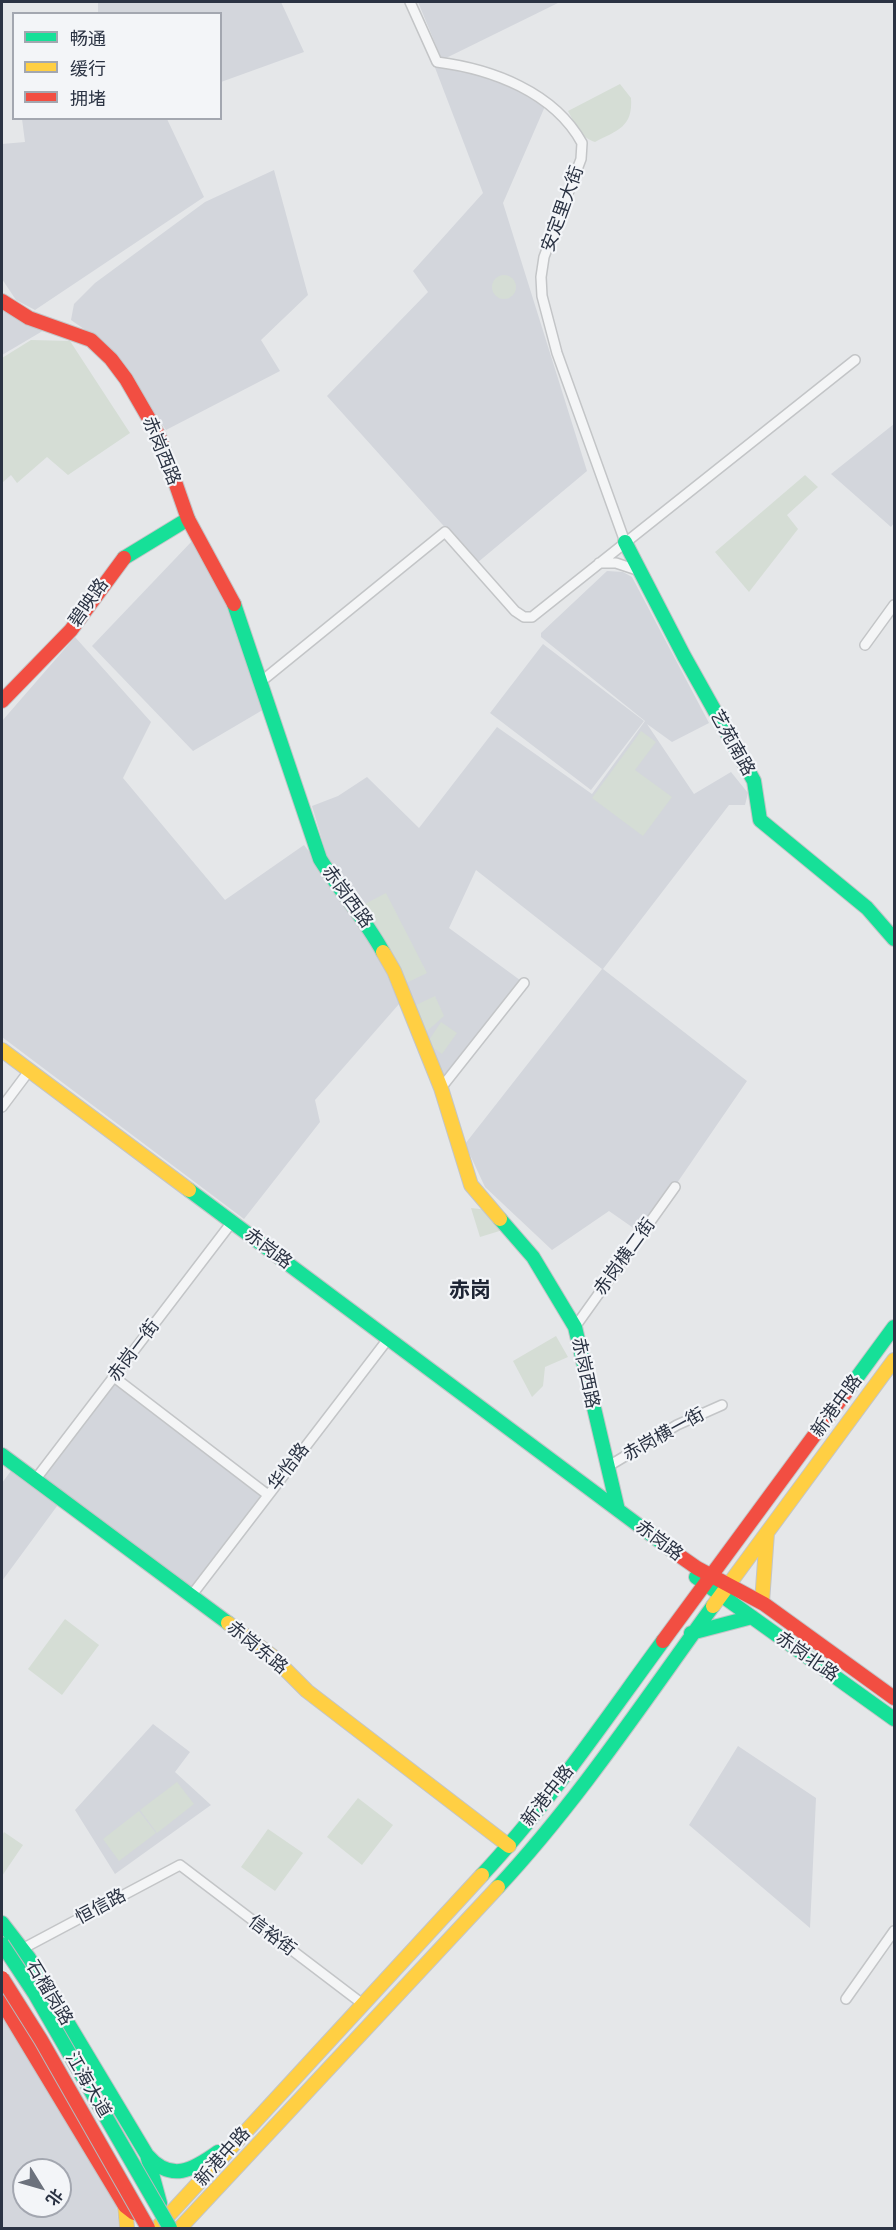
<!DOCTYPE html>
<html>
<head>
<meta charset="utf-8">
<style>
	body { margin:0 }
	#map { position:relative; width:896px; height:2230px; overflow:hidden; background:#e5e7e9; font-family:"Open Sans","Noto Sans SC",sans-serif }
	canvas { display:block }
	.frame { position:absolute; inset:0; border:3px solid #2b3343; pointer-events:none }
	.legend { position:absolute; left:12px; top:12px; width:210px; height:108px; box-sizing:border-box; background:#f3f5f8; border:2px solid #a3a7b0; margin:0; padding:8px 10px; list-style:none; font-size:18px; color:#2b3343 }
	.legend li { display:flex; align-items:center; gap:12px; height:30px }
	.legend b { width:30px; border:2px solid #a3a7b0 }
	.north { position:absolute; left:12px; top:2158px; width:60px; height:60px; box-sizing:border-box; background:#f3f5f8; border:2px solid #a3a7b0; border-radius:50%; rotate:127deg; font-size:16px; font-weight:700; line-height:24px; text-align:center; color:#2b3343 }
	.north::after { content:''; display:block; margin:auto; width:21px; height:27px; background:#6c727d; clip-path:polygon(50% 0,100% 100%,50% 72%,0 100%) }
</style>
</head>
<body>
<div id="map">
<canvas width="896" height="2230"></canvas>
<div class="frame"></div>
<ul class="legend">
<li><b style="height:8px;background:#16e098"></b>畅通</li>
<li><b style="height:8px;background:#ffcf43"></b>缓行</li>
<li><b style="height:8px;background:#f24e42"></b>拥堵</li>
</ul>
<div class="north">北</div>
</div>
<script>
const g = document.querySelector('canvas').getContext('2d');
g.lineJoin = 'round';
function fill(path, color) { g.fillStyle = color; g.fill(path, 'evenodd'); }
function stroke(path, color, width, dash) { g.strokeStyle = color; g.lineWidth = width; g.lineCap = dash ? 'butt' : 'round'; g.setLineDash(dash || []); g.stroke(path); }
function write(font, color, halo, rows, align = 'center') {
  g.font = font + ' "Open Sans","Noto Sans SC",sans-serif'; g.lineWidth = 4.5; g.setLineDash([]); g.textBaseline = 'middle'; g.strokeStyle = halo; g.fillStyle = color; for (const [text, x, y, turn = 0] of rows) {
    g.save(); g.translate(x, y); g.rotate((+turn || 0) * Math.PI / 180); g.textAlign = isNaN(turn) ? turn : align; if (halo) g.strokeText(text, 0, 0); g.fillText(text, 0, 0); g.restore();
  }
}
const built = new Path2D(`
	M98 2H281L304 52 221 82 220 14 98 13Z
	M418 2H560L442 60Z
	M434 65 493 75 546 104 503 203 587 471 477 563 327 396 428 292 413 271 483 193Z
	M127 119H167L204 197 35 310 16 300 2 279V144L25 142 22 119Z
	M274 170 308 295 261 340 280 371 166 430 107 345 71 320 74 304 95 283 205 202Z
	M2 306 14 316 46 329 2 355Z
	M894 424V523L891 527 831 474Z
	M193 540 222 585 266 708 193 751 92 646Z
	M607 571 623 572 632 577 709 723 672 742 647 724 694 794 731 772 748 793 745 805H729L603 969 747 1081 642 1234 609 1211 552 1250 485 1187 465 1144 602 969 476 870 449 928 524 983 442 1086 357 901 331 870 312 806 338 796 367 777 419 828 497 727 592 794 645 721 541 637V633Z
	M75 637 151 722 123 778 225 900 304 845 368 928 399 1004 315 1100 320 1122 244 1219 2 1037V721Z
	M543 644 644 721 591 790 490 713Z
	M115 1382 263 1495 189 1591 39 1479Z
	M13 1468 60 1502 2 1581V1483Z
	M153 1724 190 1752 175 1772 211 1805 115 1874 75 1810Z
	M738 1746 816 1798 810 1928 689 1825Z
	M2 2016 116 2202 119 2228H2ZM24 2170H60V2206H24Z`);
const green = new Path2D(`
	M620 84 631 98C633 127 618 130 595 142 580 137 575 124 568 111Z
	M492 287a12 12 0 1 1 24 0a12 12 0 1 1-24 0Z
	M31 340 70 341 130 433 68 475 47 457 17 483 11 475 2 483V358Z
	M805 475 818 487 787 515 798 529 749 592 715 552Z
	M641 731 656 742 635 770 672 797 643 836 592 798Z
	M386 893 427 973 404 984 363 905Z
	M435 996 444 1016 424 1034 414 1006Z
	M441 1022 457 1033 442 1054 427 1043Z
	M471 1208 489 1210 506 1229 480 1237Z
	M556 1336 568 1357 545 1367 543 1386 532 1397 513 1361Z
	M65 1619 99 1645 62 1695 28 1669Z
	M177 1782 194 1804 157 1833 140 1810Z
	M358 1798 393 1825 362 1865 327 1837Z
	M139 1811 156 1833 119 1861 103 1839Z
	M268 1829 303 1853 275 1891 241 1867Z
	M4 1832 23 1845 2 1876V1836Z`);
const street = new Path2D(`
	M410 2 437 62C492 69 554 92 582 143L581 159 544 257 541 277 542 296 557 353 625 542
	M599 563H616L640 571
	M865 645 894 605
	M263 680 445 532 515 611 524 617H532L855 360
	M441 1088 524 983
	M2 1107 29 1071
	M575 1327 675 1187
	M114 1377 268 1495
	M607 1467 677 1425 722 1405
	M35 1480 232 1222
	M191 1596 388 1339
	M22 1949 180 1865 364 2005
	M846 1999 894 1931`);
const fast = new Path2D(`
	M625 542 684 656 754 781 760 820 867 908 894 939
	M124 558 188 519
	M234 604 320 859C340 891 365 919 383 952
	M189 1190 677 1554
	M500 1219 533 1257 575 1327 618 1510
	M847 1391 894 1327
	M2 1455 228 1623
	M696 1577 894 1719
	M691 1633 752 1617
	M482 1875C549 1803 605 1720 663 1641
	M498 1887C578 1801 644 1701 713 1606
	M2 1923 29 1958 147 2155 160 2203
	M147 2155C171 2183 193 2170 218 2152`);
const slow = new Path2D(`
	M383 952 394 971 441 1088 471 1185 500 1219
	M2 1050 189 1190
	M762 1602 767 1533
	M713 1606 894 1360
	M228 1623 272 1656 307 1691 509 1846
	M125 2206 127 2228
	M157 2228 482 1875
	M180 2228 498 1887`);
const jam = new Path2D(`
	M2 301 29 318 91 340 111 359 126 379 159 436 188 519 234 604
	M2 701 71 630 124 558
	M677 1554 697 1568 764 1604 894 1698
	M663 1641 847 1391
	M2 2002 125 2206 134 2213`);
const fastBridge = new Path2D(`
	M2 1944 35 1994 170 2228`);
const jamBridge = new Path2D(`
	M2 1978 41 2040 148 2228`);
const streetNames = [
	["安定里大街",563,209,-70],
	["赤岗西路",161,451,68],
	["碧映路",89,603,-55],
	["艺苑南路",732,743,61],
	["赤岗西路",347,897,54],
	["赤岗路",268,1249,37],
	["赤岗横二街",625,1257,-54],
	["赤岗一街",134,1351,-53],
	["赤岗西路",585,1373,78],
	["新港中路",837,1406,-54],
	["赤岗横一街",664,1435,-29],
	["华怡路",289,1467,-52],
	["赤岗路",659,1541,37],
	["赤岗东路",257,1648,39],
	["赤岗北路",807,1657,35],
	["新港中路",548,1796,-52],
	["恒信路",101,1907,-28],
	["信裕街",272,1936,37],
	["石榴岗路",49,1993,59],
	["江海大道",88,2085,60],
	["新港中路",223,2157,-48]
];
const quarterNames = [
	["赤岗",470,1291]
];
fill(built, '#d3d6dc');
fill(green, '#d5ddd5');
stroke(street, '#c3c5c7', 12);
stroke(fast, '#c3c5c7', 16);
stroke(slow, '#c3c5c7', 16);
stroke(jam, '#c3c5c7', 16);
stroke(street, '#f4f5f6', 9);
stroke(fast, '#16e098', 14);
stroke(slow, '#ffcf43', 14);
stroke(jam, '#f24e42', 14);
stroke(fastBridge, '#b7babe', 16, []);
stroke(jamBridge, '#b7babe', 16, []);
stroke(fastBridge, '#16e098', 14);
stroke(jamBridge, '#f24e42', 14);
write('18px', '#2b3343', '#f3f5f8', streetNames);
write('bold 21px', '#1d2434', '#f3f5f8', quarterNames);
</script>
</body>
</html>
